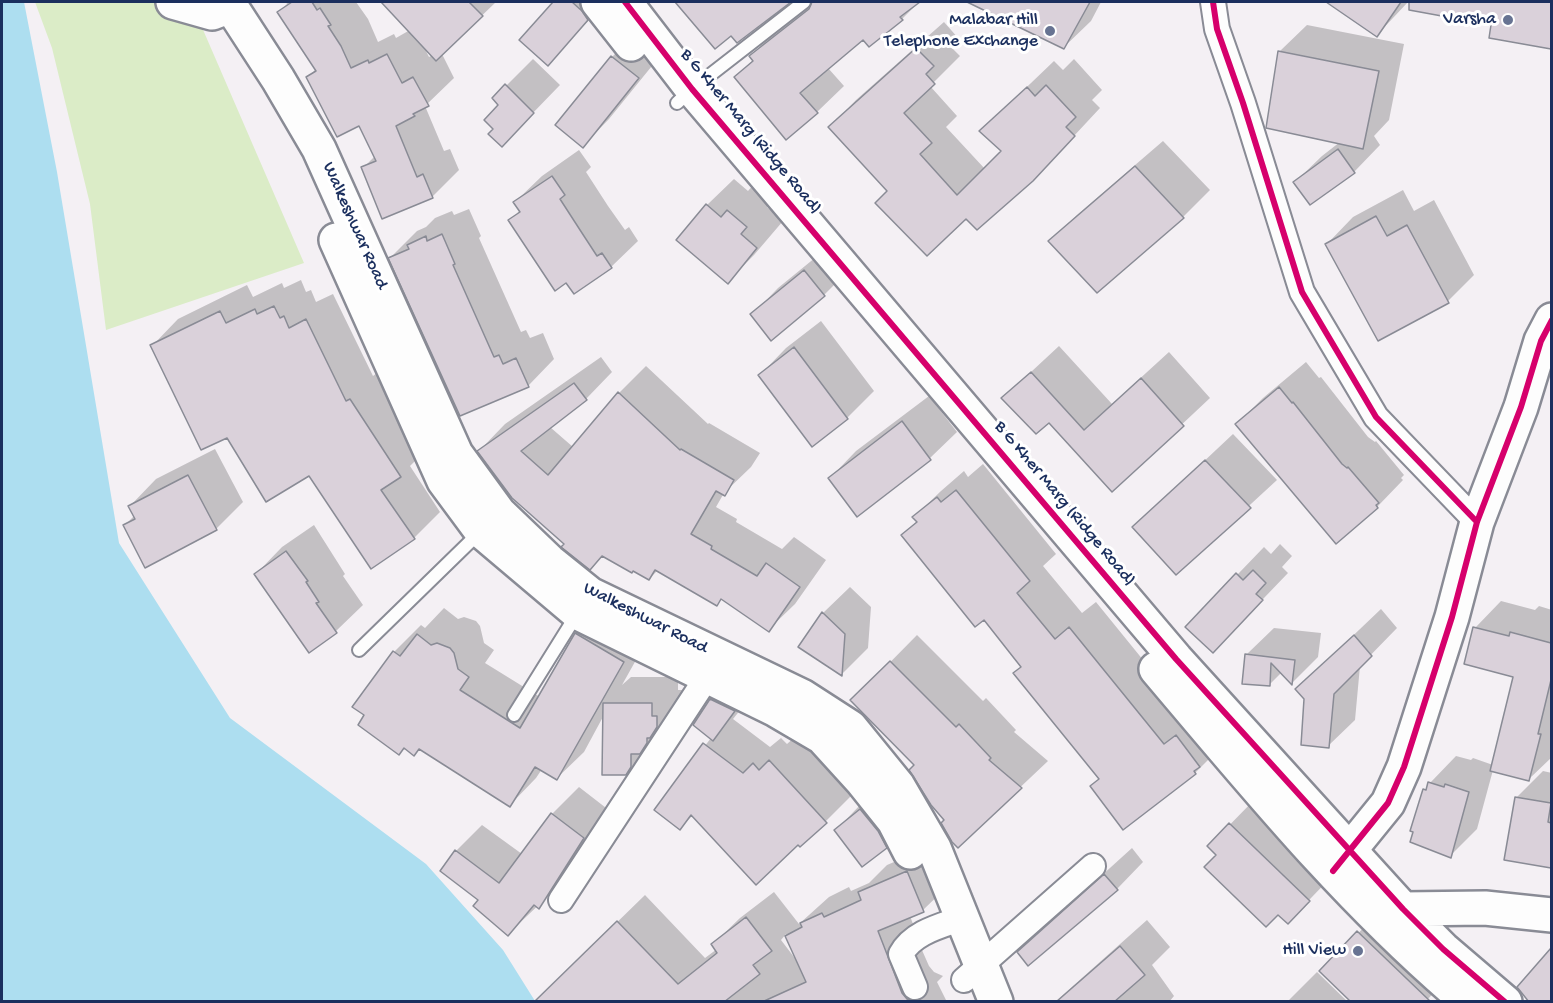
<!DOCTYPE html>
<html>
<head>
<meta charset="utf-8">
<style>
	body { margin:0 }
	#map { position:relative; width:1553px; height:1003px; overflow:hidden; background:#f4f0f4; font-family:"Gochi Hand",sans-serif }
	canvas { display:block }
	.frame { position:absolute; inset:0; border:3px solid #1b2f5e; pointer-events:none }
</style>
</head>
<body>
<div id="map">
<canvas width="1553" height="1003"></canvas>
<div class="frame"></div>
</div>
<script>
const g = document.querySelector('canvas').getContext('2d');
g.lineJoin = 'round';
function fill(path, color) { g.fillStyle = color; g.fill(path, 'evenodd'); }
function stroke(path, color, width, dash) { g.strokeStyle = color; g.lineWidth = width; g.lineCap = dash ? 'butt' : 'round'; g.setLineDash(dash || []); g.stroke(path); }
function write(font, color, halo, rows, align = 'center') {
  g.font = font + ' "Gochi Hand",sans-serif'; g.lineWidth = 6; g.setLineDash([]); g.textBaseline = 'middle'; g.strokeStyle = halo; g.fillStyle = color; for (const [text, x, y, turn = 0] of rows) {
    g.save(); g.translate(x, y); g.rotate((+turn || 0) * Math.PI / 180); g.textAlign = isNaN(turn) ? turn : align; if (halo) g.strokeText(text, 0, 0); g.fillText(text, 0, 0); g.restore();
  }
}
const green = new Path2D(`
	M35 2H191L304 263 106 330 90 204 52 48Z`);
const water = new Path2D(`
	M2 2H24L57 172 119 543 230 718 426 864 503 950 535 1001 2 1002Z`);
const shadow = new Path2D(`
	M286 2H356L368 19 378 42 394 34 396 38 410 30 383 2H496L442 54 454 78 425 106 444 151 450 149 459 170 432 197 363 168 375 156 359 124 308 77 316 69 279 12 287 4ZM423 45 433 55 429 57Z
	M555 2H606L548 64 521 40Z
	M677 2H789L738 41 731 34 715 47Z
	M813 2H919L902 19 863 38 828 68 844 86 817 112 736 77 754 59 751 56 777 29Z
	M996 2H1101L1091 21 1064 47 991 11Z
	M1345 2H1408L1377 35 1339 9Z
	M1448 2H1552V47L1491 36 1493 24 1446 16Z
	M944 22 959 39 951 47 960 56 930 86 957 116 946 127 985 169 1003 151 1008 105 1054 61 1063 70 1074 59 1102 90 1092 100 1100 108 1059 152 966 217 889 191 830 127 856 100Z
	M1307 25 1404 44 1389 120 1374 136 1380 145 1354 172 1295 182 1322 156 1340 142 1280 51Z
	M639 30 664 51 609 119 583 146 557 125 612 57Z
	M533 59 560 85 528 118 495 128 500 105 494 98Z
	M1163 141 1210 190 1183 217 1097 291 1050 241 1077 215Z
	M579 150 591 167 586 172 608 206 625 230 629 227 638 241 611 267 566 281 510 221 520 210 515 202 542 176Z
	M734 179 748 191 754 184 773 200 767 207 783 221 754 255 728 281 707 205Z
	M1403 190 1414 211 1434 200 1474 275 1448 301 1327 244 1353 217Z
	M469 209 481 236 479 238 521 332 526 330 530 338 543 333 554 359 528 386 460 414 390 258 417 231 426 227 435 218 452 211 454 215Z
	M832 244 851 268 824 295 752 315 778 288Z
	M301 280 306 292 311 290 316 302 333 294 373 376 377 373 427 449 410 466 440 512 414 538 309 474 228 436 152 346 178 319 247 285 253 297 282 283 284 288Z
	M821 321 874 391 847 418 760 375 786 348Z
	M1059 346 1112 404 1169 352 1210 398 1112 490 1049 421 1003 398Z
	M601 357 612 372 586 399 550 427 573 447 619 393 646 366 708 424 709 423 760 453 751 467 724 493 716 507 737 519 736 522 782 549 794 537 826 560 795 604 768 630 723 598 717 604 658 570 649 579 603 555 566 544 479 451 505 424Z
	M1306 362 1319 378 1321 377 1368 437 1375 442 1376 441 1404 475 1401 478 1403 480 1377 507 1237 424 1263 398Z
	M929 396 957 432 930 458 857 514 830 478 856 451Z
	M1233 434 1277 480 1176 573 1134 527Z
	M215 449 243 502 216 529 125 525 135 515 130 506 156 479Z
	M983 464 1056 554 1043 566 1082 613 1096 602 1191 719 1222 746 1195 773 1124 827 1100 778 1022 666 984 618 903 535 917 521 914 517 941 491 964 471 968 477Z
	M314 525 345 574 343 576 363 605 336 631 309 651 256 574 282 547Z
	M1280 544 1292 556 1282 567 1288 573 1239 624 1187 627 1264 547 1271 554Z
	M850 587 871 607 868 648 842 674 801 647 823 613Z
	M1501 601 1535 610 1539 606 1552 610V757L1529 779 1493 770 1477 829 1450 856 1425 790 1430 783 1456 756 1471 760 1473 758 1493 765 1515 676 1475 628Z
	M603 607 650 635 622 685 631 677H678V690H683V699L653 746 626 773 604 715 584 752 557 778 542 769 536 778 510 805 420 748 405 747 399 753 366 715 355 706 394 652 421 625 425 628 444 608 458 619 464 617 476 621 480 626 484 643 494 650 485 663 540 697 577 634Z
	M1381 609 1397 628 1360 666 1355 720 1328 746 1306 698 1297 689Z
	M1274 628 1321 633 1318 657 1292 683 1282 672 1269 685 1247 654Z
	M917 635 983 701 986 698 1016 730 1014 732 1048 761 958 846 916 765 853 700Z
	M738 673 761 684 733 719 770 747 781 738 787 744 797 735 852 795 826 821 693 815 680 828 656 809 711 738 695 725 711 700Z
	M1543 771 1552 773V866L1506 859 1516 798Z
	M579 787 610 811 565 880 508 934 480 900 456 851 482 825 522 854 552 814Z
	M1257 797 1335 873 1288 922 1209 846Z
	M862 803 913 820 886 847 836 830Z
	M934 845 950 884 923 910 910 916 913 924 914 932 929 966 934 972 943 976 937 982 947 1002H588L567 971 645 895 705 958 717 949 713 944 740 918 774 892 799 924 829 897 849 887 851 891 869 883 887 865ZM786 934 798 961H797L781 940Z
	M1132 848 1143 862 1117 889 1029 964 1019 952 1046 926Z
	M1385 906 1454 972 1425 1002 1321 971Z
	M1147 920 1170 947 1152 965 1174 996 1169 1002H1055Z
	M1552 950V996L1546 1002 1518 987Z
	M1317 972 1348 1002H1287Z`);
const building = new Path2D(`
	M292 2H312L317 10 320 8 331 25 328 26 341 46 351 68 368 60 369 63 387 54 402 83 413 77 429 106 413 114 415 116 396 126 417 177 423 174 433 198 382 219 361 167 376 161 359 126 337 137 306 77 316 71 277 12Z
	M381 2H469L483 16 436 61Z
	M553 2H572L582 11 588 20 548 66 519 40Z
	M675 2H791L737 43 731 36 715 49Z
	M812 2H920L900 17 903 20 869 47 863 40 800 93 818 113 786 140 734 77 753 61 749 56 809 9Z
	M967 2H1090L1064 49Z
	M1326 2H1401L1377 37Z
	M1409 2H1551V49L1489 38 1491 25 1409 10Z
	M916 48 934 66 926 74 935 84 904 113 932 143 920 154 957 195 1001 151 979 131 1027 87 1035 96 1046 85 1076 117 1066 127 1075 136 1033 181 977 230 966 219 927 256 875 203 887 191 828 127Z
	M1278 51 1379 71 1363 149 1266 128Z
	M611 56 639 78 583 148 555 125Z
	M505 84 534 113 502 147 488 134 493 129 484 120 498 105 492 98Z
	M1338 149 1355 173 1310 205 1293 182Z
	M1135 166 1184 218 1097 293 1048 241Z
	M552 176 565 195 560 199 582 233 597 256 602 253 612 268 574 294 566 283 555 291 508 220 520 212 513 202Z
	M706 204 721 217 727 210 747 227 741 234 757 248 728 284 676 240Z
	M1376 216 1387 236 1407 225 1449 303 1378 341 1325 244Z
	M442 234 455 264 453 265 494 357 499 355 503 364 516 358 529 387 460 416 388 258 409 249 407 245 426 236 427 241Z
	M804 270 825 296 771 341 750 314Z
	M274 306 280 318 284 316 289 328 306 319 346 401 350 399 401 477 381 490 415 539 371 569 309 476 266 502 227 438 201 450 150 345 220 311 226 323 255 309 257 314Z
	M794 347 848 419 812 447 758 375Z
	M1031 372 1084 430 1141 378 1184 426 1112 492 1049 423 1036 434 1001 398Z
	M574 383 587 400 521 451 548 475 618 392 680 450 681 449 734 480 725 496 716 491 691 534 712 546 711 549 757 576 766 563 800 587 769 632 721 599 717 606 655 570 649 580 633 571 632 573 602 556 590 570 561 547 564 544 512 498 477 451Z
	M1279 387 1292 403 1293 402 1342 464 1347 468 1348 467 1379 503 1376 505 1378 508 1336 544 1235 424Z
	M902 421 931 460 857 517 828 478Z
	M1205 460 1251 508 1176 575 1132 527Z
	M188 475 217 530 145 568 123 525 135 519 128 506Z
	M956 490 1030 581 1017 593 1055 639 1069 627 1164 744 1176 735 1200 767 1194 771 1196 774 1123 830 1090 786 1099 779 1013 673 1021 667 984 620 975 627 901 535 917 522 912 517 937 497 941 502Z
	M286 551 308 581 306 582 319 602 316 603 337 633 309 653 254 574Z
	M1253 570 1266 583 1256 594 1263 600 1213 653 1185 627 1236 573 1243 580Z
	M822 612 845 634 842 676 798 647Z
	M1473 627 1509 636 1510 632 1551 643V680L1538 734H1541L1529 781 1490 771 1513 677 1464 664Z
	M575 633 624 662 557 780 535 767 510 807 419 749 414 756 404 748 399 755 358 725 364 715 352 707 393 651 400 656 417 634 431 645 437 643 450 648 454 653 458 669 469 677 460 690 520 728Z
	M1354 635 1372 656 1334 694 1329 748 1301 745 1304 699 1295 689Z
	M1245 654 1295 660 1292 685 1271 663 1270 686 1242 684Z
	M890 661 956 727 959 724 991 758 989 760 1022 788 958 848 952 842 941 823 944 820 931 805 909 770 914 765 850 700Z
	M710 699 735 711 713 741 693 725Z
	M603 703H652V716H657V727L650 738H647V743L640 754H631V767L626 775H602Z
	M703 743 743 773 753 763 759 770 769 760 827 823 800 847 798 845 756 885 691 815 680 830 654 810Z
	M1428 782 1444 787 1445 784 1469 792 1451 858 1410 842 1413 832 1410 831 1423 789 1426 790Z
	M1515 797 1551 803 1548 822 1551 823V868L1504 860Z
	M860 809 878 831 887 848 862 867 834 830Z
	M551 813 584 838 539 909 534 905 508 936 473 906 478 900 440 871 455 850 499 883Z
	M1229 823 1310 901 1288 924 1278 915 1266 927 1204 867 1216 855 1207 846Z
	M907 871 924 912 878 931 902 993 907 999 916 1002H762L806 982 785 936 802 927 800 923 822 913 824 917 861 900 858 892Z
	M1104 874 1118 890 1028 966 1017 952Z
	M746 917 772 951 753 965 760 974 724 1002H534L617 921 678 984 717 953 711 944Z
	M1357 931 1431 1002H1351L1319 971Z
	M1120 946 1145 975 1114 1002H1056Z
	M1551 948V1002H1529L1517 987Z`);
const lane = new Path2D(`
	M677 103 692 89 804 2
	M359 650 480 532
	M514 715 577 614`);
const street = new Path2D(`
	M1213 2 1217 29 1243 103 1302 292 1376 417 1477 522
	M561 900 717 662
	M964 980 1093 866
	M915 987 901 954C913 932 941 926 963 918`);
const secondary = new Path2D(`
	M173 2 212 13 230 6
	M228 2 278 79 319 149 456 454 499 513 549 561 590 594 802 696 850 727 898 786 934 848 996 1002
	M598 2 631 44
	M625 2 692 89 1176 659 1403 909 1443 949 1505 1002
	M336 240 444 481 481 531 578 613 776 710 822 737 862 781 894 821 910 852
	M1156 669C1254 785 1351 904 1468 1002
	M1336 867 1388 803 1404 767 1452 617 1477 522 1521 407 1541 341 1552 320
	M1395 917 1403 909 1485 908 1552 915`);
const cycleway = new Path2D(`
	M625 2 692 89 1176 659 1403 909 1443 949 1505 1002
	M1213 2 1217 29 1243 103 1302 292 1376 417 1477 522
	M1333 871 1388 803 1404 767 1452 617 1477 522 1521 407 1541 341 1552 320`);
const markers = [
	[1508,20,6,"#677392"],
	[1050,31,6,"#677392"],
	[1358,951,6,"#677392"]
];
const poiNames = [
	["Varsha",1496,20],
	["Malabar Hill",1038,21],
	["Telephone Exchange",1038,42],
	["Hill View",1346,951]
];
const streetNames = [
	["B G Kher Marg (Ridge Road)",750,132,50],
	["Walkeshwar Road",354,226,66],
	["B G Kher Marg (Ridge Road)",1064,504,50],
	["Walkeshwar Road",645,619,27]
];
fill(green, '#dbecc7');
fill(water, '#addef0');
fill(shadow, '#0003');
fill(building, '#dad1da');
stroke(building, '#898b95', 1.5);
stroke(lane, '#898b95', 16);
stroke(street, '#898b95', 28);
stroke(secondary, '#898b95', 38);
stroke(lane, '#fdfdfd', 12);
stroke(street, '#fdfdfd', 24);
stroke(secondary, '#fdfdfd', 33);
stroke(cycleway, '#d6006c', 6);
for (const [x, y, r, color] of markers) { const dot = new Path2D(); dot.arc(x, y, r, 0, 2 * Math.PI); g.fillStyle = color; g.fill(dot); stroke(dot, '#fff', 2); }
write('18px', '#1b2f5e', '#fff', poiNames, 'right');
write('18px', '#1b2f5e', '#fff', streetNames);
</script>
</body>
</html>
